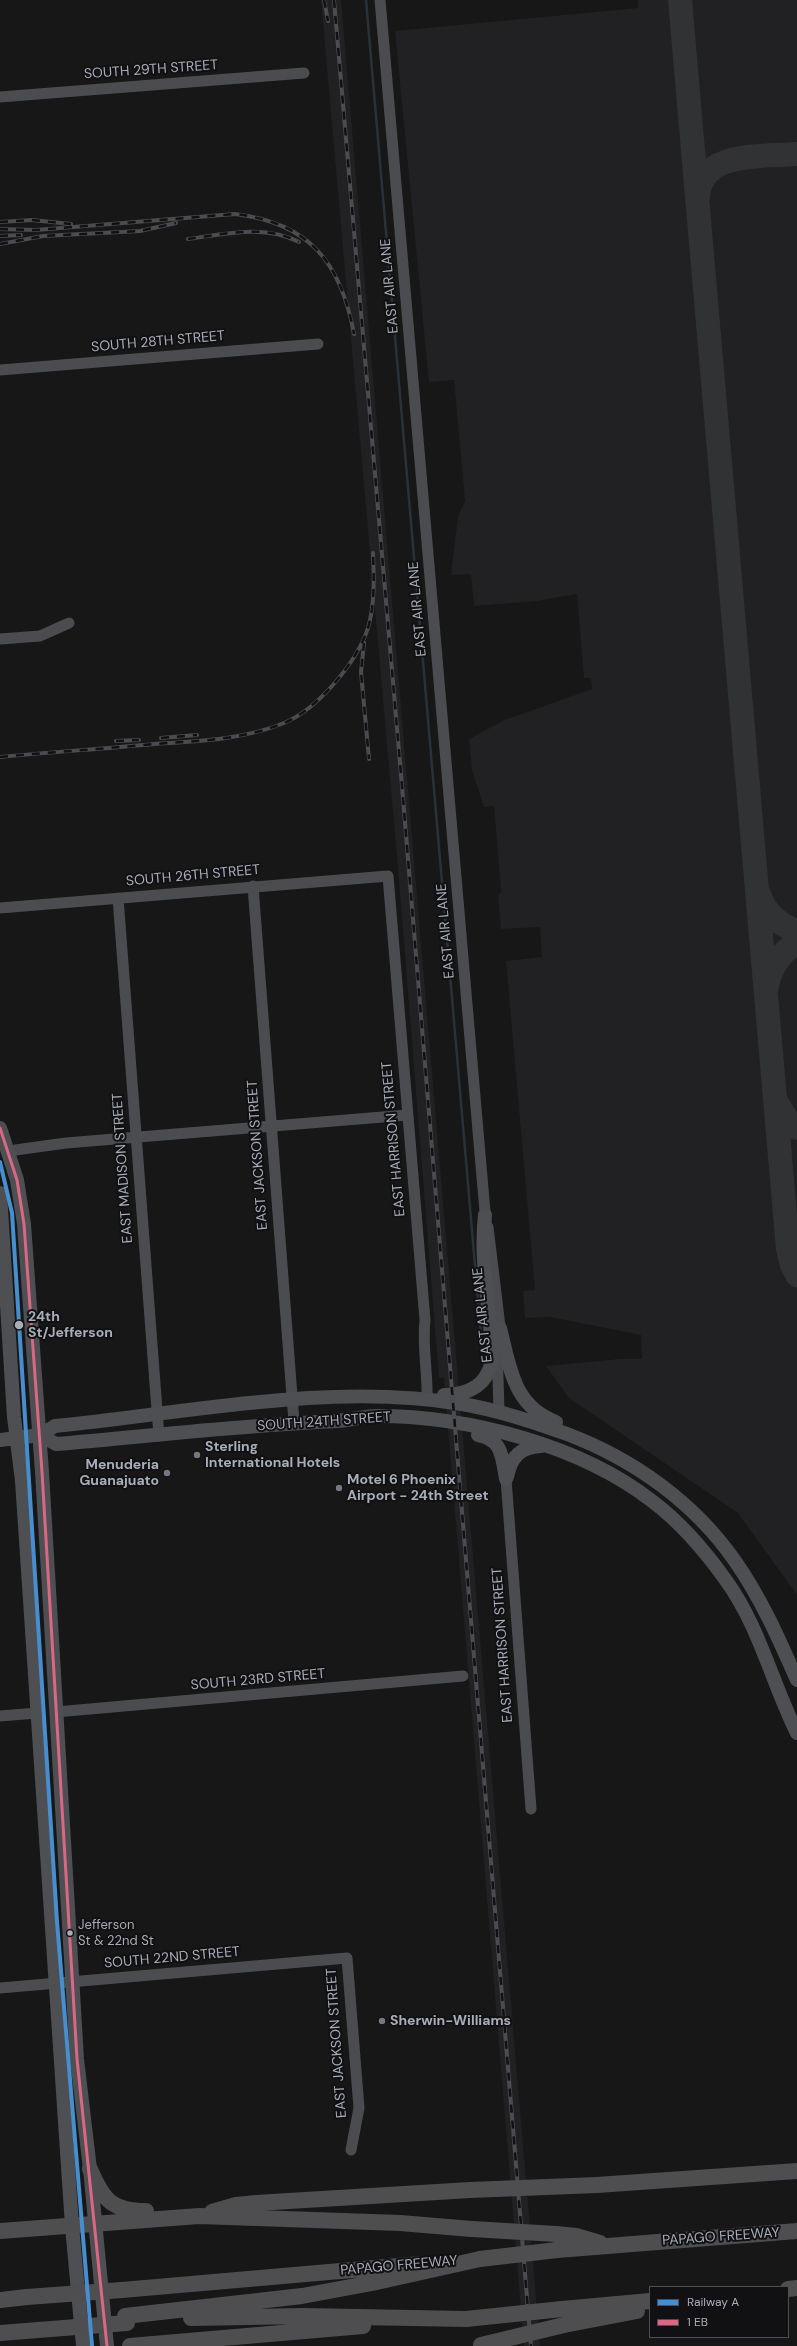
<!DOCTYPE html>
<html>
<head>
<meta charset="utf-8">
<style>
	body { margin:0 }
	#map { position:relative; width:797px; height:2346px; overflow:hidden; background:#171717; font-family:"DM Sans",sans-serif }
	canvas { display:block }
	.legend { position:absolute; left:649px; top:2286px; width:140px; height:52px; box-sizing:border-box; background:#111113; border:1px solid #4d4f55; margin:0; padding:5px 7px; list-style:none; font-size:12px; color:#a8adb8 }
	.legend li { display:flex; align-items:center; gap:8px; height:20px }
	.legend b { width:20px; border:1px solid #4d4f55 }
</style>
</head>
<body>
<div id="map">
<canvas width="797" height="2346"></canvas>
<ul class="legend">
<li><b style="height:5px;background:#478ecf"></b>Railway A</li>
<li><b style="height:5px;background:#d96885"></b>1 EB</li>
</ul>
</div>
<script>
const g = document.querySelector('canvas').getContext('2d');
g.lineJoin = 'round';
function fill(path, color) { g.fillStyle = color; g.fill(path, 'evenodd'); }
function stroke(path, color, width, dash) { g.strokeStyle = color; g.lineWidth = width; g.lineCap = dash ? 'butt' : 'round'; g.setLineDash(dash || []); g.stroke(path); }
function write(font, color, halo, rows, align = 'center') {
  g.font = font + ' "DM Sans",sans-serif'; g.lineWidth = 4; g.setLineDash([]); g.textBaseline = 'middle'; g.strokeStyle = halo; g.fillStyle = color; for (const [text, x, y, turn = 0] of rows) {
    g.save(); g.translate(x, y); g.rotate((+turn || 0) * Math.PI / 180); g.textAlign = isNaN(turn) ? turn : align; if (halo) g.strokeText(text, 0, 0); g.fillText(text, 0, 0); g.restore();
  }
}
const built = new Path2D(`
	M321 0H341L540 2346H524L444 1378H439L398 868Z
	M638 0H797V1595L738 1513 569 1398 546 1366 620 1359H642L641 1335 550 1317 525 1318 523 1291 535 1290 506 961 542 957 540 927 501 929 498 894H500L501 889 494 806 484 807 472 770 469 739 505 720 592 689 591 678H584L577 594 537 601 474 606 471 574 451 575 458 516 465 501 454 380 429 382 395 31 638 8Z`);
const stream = new Path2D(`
	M366 0 483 1358`);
const taxiway = new Path2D(`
	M680 0 788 1249 792 1265 797 1275
	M698 197C701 150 763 157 797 154
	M759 894C764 912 779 925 797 931
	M767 986C771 966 781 953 797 942
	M775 1100 787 1119 797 1128`);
const minor = new Path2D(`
	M380 0 486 1223
	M0 97 304 73
	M0 370 318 344
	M0 639 40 636 69 623
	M253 886 294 1422
	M118 898 159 1436
	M0 908 388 876 425 1320C422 1347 428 1373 427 1399
	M8 1151 66 1143 407 1115
	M488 1227 501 1335
	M497 1345 499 1411
	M506 1479 531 1809
	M56 1712 463 1676
	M0 1716 37 1713
	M0 1988 347 1958 359 2108 351 2150`);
const major = new Path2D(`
	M0 1128 17 1180 24 1224 42 1472 77 2059 90 2169 107 2346
	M0 1193 14 1417 22 1481 72 2226 83 2346
	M500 1328C510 1367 513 1406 556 1422
	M444 1395C462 1395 482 1389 489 1370 496 1354 491 1335 489 1319 486 1284 481 1249 485 1215
	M40 1435 56 1444C150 1436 244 1425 337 1421 351 1420 364 1416 377 1416 468 1416 580 1445 652 1501 680 1522 705 1551 725 1579 759 1625 772 1683 797 1733
	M478 1435C503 1439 502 1458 506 1479
	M0 1440 40 1435 55 1426C187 1413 330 1382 462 1404 498 1410 533 1422 567 1434 633 1459 694 1502 735 1561 761 1598 779 1639 797 1680
	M507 1477C511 1457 520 1447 541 1446`);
const highway = new Path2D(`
	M90 2169C103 2200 112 2211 146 2211
	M597 2185 797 2171
	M212 2212 236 2205 256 2203 470 2190
	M0 2231 199 2216 400 2223 472 2229
	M556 2234 576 2236 600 2243
	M557 2250 797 2231
	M788 2289 797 2288
	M122 2290 421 2264
	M0 2300 27 2297
	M562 2309 650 2301
	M125 2316 302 2296 372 2283 480 2259
	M191 2318 304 2316 466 2319
	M564 2325 637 2311
	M130 2346 363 2326`);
const rail = new Path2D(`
	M324 0 328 21
	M334 0 402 786 531 2346
	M0 222 32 220 71 224
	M0 229 36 230 235 214C310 223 341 263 354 334
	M0 236 21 235
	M188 239C225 234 265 224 299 242
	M0 244 43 236 140 231 176 223
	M364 643 361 672 369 759
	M161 738 197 735
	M116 741 139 740
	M0 757C51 752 102 749 154 744 197 741 243 740 284 723 318 709 357 662 368 628 375 604 374 577 373 553`);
const highwayBridge = new Path2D(`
	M470 2190 597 2185
	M472 2229 556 2234
	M480 2259 557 2250
	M27 2297 122 2290
	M466 2319 562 2309
	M0 2333 127 2323
	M481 2345 564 2325`);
const bus1 = new Path2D(`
	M0 1128 17 1180 24 1224 42 1472 77 2059 107 2346`);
const rail1 = new Path2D(`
	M0 1162 12 1213 57 1922 92 2346`);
const markers = [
	[19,1325,5,"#a8adb8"],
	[197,1455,4,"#757880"],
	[167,1473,4,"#757880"],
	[339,1488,4,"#757880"],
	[70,1933,3.5,"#a8adb8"],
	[382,2021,4,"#757880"]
];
const busNames = [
	["Jefferson",78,1926],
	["St & 22nd St",78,1942]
];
const streetNames = [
	["SOUTH 29TH STREET",151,70,-4],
	["EAST AIR LANE",390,286,-95],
	["SOUTH 28TH STREET",158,342,-5],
	["EAST AIR LANE",418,609,-95],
	["SOUTH 26TH STREET",193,876,-5],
	["EAST AIR LANE",446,931,-95],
	["EAST HARRISON STREET",394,1139,-95],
	["EAST JACKSON STREET",258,1155,-94],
	["EAST MADISON STREET",123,1168,-94],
	["EAST AIR LANE",483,1315,-96],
	["SOUTH 24TH STREET",324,1422,-4],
	["EAST HARRISON STREET",503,1645,-94],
	["SOUTH 23RD STREET",258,1680,-5],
	["SOUTH 22ND STREET",172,1958,-5],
	["EAST JACKSON STREET",337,2043,-94],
	["PAPAGO FREEWAY",721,2237,-4],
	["PAPAGO FREEWAY",399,2266,-5]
];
const stopNames = [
	["24th",28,1317],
	["St/Jefferson",28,1333]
];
const poiNames = [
	["Sterling",205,1447],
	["International Hotels",205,1463],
	["Menuderia",159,1465,"right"],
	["Guanajuato",159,1481,"right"],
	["Motel 6 Phoenix",347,1480],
	["Airport - 24th Street",347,1496],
	["Sherwin-Williams",390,2021]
];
fill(built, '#212123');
stroke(stream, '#2a3239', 2.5);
stroke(taxiway, '#313233', 24);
stroke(minor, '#4b4c50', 11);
stroke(major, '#4d4f52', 14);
stroke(highway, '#4e4e51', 16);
stroke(rail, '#4b4c4f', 4);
stroke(rail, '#111113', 2.5, [8]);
stroke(highwayBridge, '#4e4e51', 16);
stroke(bus1, '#d96885', 3);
stroke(rail1, '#478ecf', 4);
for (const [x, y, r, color] of markers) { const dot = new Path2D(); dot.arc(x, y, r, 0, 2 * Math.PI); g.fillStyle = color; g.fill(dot); stroke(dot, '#111113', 1.5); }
write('13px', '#a8adb8', '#111113', busNames, 'left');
write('14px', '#a8adb8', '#111113', streetNames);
write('bold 14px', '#a8adb8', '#111113', stopNames, 'left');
write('bold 14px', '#a8adb8', '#111113', poiNames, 'left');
</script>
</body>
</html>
